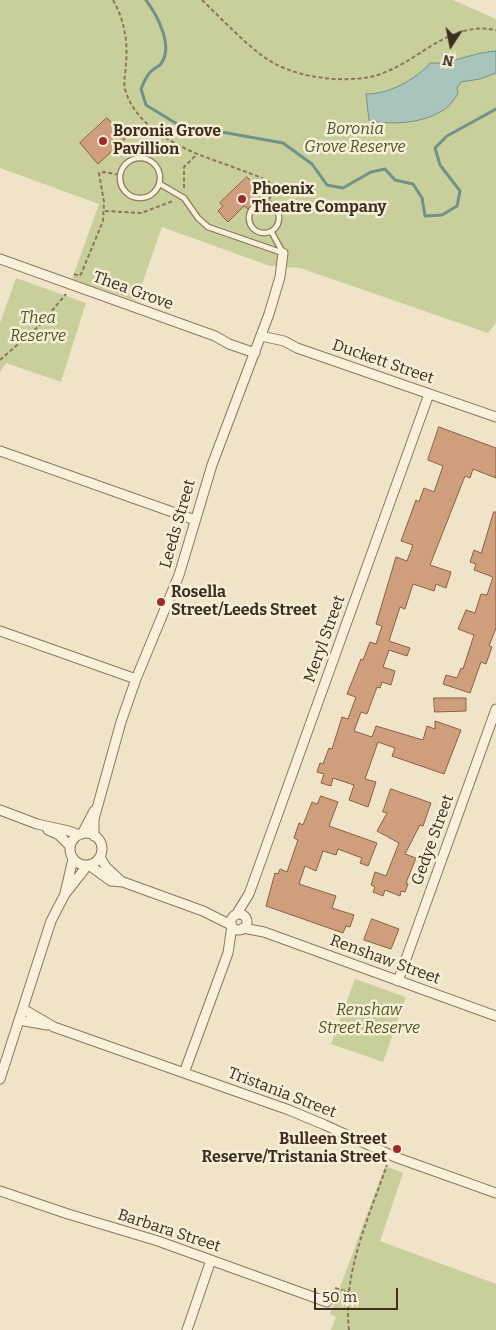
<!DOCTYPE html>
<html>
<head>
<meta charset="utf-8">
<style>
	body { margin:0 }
	#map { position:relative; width:496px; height:1330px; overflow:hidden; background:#f0e4c8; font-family:Bitter,serif }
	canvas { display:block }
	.north { position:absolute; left:426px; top:20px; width:50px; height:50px; -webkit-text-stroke:4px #f7eed8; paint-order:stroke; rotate:191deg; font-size:14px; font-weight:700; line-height:20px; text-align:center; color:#3d2e20 }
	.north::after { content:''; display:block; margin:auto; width:18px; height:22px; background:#3d2e20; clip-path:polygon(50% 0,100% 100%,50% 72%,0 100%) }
	.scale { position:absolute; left:314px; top:1288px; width:84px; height:22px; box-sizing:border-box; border:2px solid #3d2e20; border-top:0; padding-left:6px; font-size:15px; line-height:18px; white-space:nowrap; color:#3d2e20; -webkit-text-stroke:4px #f7eed8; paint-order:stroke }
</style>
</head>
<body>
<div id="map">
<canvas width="496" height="1330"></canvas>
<div class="north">N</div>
<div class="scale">50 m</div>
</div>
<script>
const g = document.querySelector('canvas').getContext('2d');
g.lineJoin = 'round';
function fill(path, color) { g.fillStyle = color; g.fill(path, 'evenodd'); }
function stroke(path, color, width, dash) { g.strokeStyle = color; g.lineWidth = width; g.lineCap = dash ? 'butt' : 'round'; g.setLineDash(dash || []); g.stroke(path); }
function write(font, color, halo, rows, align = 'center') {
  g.font = font + ' Bitter,serif'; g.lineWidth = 5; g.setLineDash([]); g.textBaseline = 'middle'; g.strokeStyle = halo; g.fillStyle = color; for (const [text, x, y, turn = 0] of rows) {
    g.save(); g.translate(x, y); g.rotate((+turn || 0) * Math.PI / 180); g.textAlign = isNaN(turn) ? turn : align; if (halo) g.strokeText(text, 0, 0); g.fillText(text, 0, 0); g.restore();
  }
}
const green = new Path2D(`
	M0 0H453L496 19V323L488 333 300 268 270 266 162 227 136 301 72 279 99 204 0 168Z
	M16 278 86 303 61 382 6 363 0 372V323Z
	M355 979 406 997 383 1062 331 1044Z
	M385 1166 403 1173 380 1241 496 1284V1330H331L336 1317 330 1314Z`);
const water = new Path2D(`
	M496 51V73L480 79 461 82 457 88 458 94C454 99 450 106 445 109 425 123 392 126 369 120L366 94C387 95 417 79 430 63 450 65 473 52 496 51Z`);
const stream = new Path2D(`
	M146 0C157 15 175 47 160 65 156 68 151 70 148 75 145 79 143 84 141 89L146 105 177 124 283 143 312 164 327 185 343 188 371 172 385 169 395 180 413 184 422 198 425 216 442 215 457 206 460 191 440 165 435 148 447 136 496 109`);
const building = new Path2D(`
	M107 118 126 138 98 164 80 143Z
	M247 177 264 194 248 209 244 206 228 222 218 211 223 206 220 203Z
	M439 427 496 448V478L473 469 470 478 465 476 430 565 451 572 446 588 436 584 434 591 413 584 405 609 400 607 389 641 410 648 407 656 389 650 383 667 395 671 391 685 382 682 380 688 377 687 367 714 361 712 354 731 372 737 376 726 423 740 427 726 435 729V721L461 730 444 774 392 756 395 748 378 742 365 779 376 782 368 807 349 800 354 785 333 778 331 786 321 783 324 774 317 772 320 763 323 764 329 748 332 749 342 717 348 719 356 697 347 694 361 659 363 660 370 642 376 644 382 626 376 624 396 557 407 561 413 545 401 541 416 500 419 502 424 488 434 492 443 466 428 460Z
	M494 512H496V628L489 646 492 647 486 664 481 662 470 693 443 684 446 675 457 678 461 668 463 669 474 635 458 629 466 610 475 613 481 594 487 595 493 577 474 570 476 564 470 562 474 550 481 553Z
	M434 698H466V711L435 712Z
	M391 789 431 803 423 826 420 825 405 854 416 858 406 883 408 884 405 892 401 891 400 896 385 890 383 896 373 892 375 887 371 885 375 872 386 876 399 843 377 831 387 813 383 812Z
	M321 796 338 802 329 826 377 843 368 866 360 863 362 858 338 849 336 855 323 851 316 871 305 866 299 884 336 896 332 908 354 915 350 927 346 926 343 933 266 906 275 873 278 874 280 869 287 872 298 840 294 838 299 823 303 825 312 802 317 804Z
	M372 919 399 929 391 949 364 940Z`);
const path = new Path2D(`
	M113 0C124 19 128 41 126 63 126 71 123 81 125 89 136 130 186 151 222 163 240 170 258 175 274 185L268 204
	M202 0C222 19 242 41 264 57 291 77 338 83 370 77 384 74 397 67 409 60 436 43 462 23 496 30
	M184 188V167L197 154
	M105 211 141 213 173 201
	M74 274 79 276 81 274 103 221 104 202 99 173 105 172 120 175
	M0 360 39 326 66 294
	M335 1288 349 1292
	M349 1330C342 1274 369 1217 387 1165`);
const service = new Path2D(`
	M120 178a20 20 0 1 1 40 0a20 20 0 1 1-40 0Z
	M160 184 184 198 198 218 208 227 283 253
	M249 218a15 15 0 1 1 30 0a15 15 0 1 1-30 0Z
	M271 231 283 253`);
const minor = new Path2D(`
	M0 259 215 336 229 344 255 353
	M261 336 284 341 297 348 496 417
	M0 451 195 520
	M0 631 136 679
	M0 810 37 824 69 831 79 835
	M48 830 59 835 70 846
	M70 849a16 16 0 1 1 32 0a16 16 0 1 1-32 0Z
	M82 834 94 811
	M94 836V819L121 722 136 679 179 575 212 465 269 314 280 277 283 253
	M100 857 106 867 122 882
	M89 865 111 881 123 882 203 911 231 925
	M65 893 73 859
	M231 922a8 8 0 1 1 16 0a8 8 0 1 1-16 0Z
	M236 915 249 894 429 394
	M243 928 264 932 496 1016
	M398 981 496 709
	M23 1009 54 1027 289 1110 325 1125 395 1157 496 1193
	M19 1020 47 1025
	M184 1073 228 953 232 926
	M0 1079 51 921 65 894 87 866
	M0 1191 68 1214 158 1241 327 1302
	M187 1330 211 1260`);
const markers = [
	[103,141,5,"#9e2a2b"],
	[242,199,5,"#9e2a2b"],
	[161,602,5,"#9e2a2b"],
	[397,1149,5,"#9e2a2b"]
];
const parkNames = [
	["Boronia",355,130],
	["Grove Reserve",355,148],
	["Thea",38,319],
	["Reserve",38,337],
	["Renshaw",369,1011],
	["Street Reserve",369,1029]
];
const poiNames = [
	["Boronia Grove",113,132],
	["Pavillion",113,150],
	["Phoenix",252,190],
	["Theatre Company",252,208],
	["Rosella",171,593],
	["Street/Leeds Street",171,611],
	["Bulleen Street",387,1140,"right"],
	["Reserve/Tristania Street",387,1158,"right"]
];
const streetNames = [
	["Thea Grove",133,291,20],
	["Duckett Street",383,362,19],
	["Leeds Street",178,524,-74],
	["Meryl Street",325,639,-70],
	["Gedye Street",433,840,-70],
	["Renshaw Street",385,960,20],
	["Tristania Street",282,1093,21],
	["Barbara Street",169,1231,18]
];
fill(green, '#c9cf9b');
fill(water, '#a9c4bc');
stroke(water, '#6f938a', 1);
stroke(stream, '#6f938a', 3);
fill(building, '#cf9f7d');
stroke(building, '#8d5f41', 1);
stroke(service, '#8d765c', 7);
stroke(minor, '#8d765c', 11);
stroke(path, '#8d765c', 2, [4, 2.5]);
stroke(service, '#faf1dc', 4.5);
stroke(minor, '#faf1dc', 9);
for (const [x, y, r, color] of markers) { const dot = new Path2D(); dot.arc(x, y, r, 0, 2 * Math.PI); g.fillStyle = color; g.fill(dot); stroke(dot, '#f7eed8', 2); }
write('italic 16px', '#4d5a26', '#f7eed8', parkNames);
write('bold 16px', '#3d2e20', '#f7eed8', poiNames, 'left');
write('16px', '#3d2e20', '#f7eed8', streetNames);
</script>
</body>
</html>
